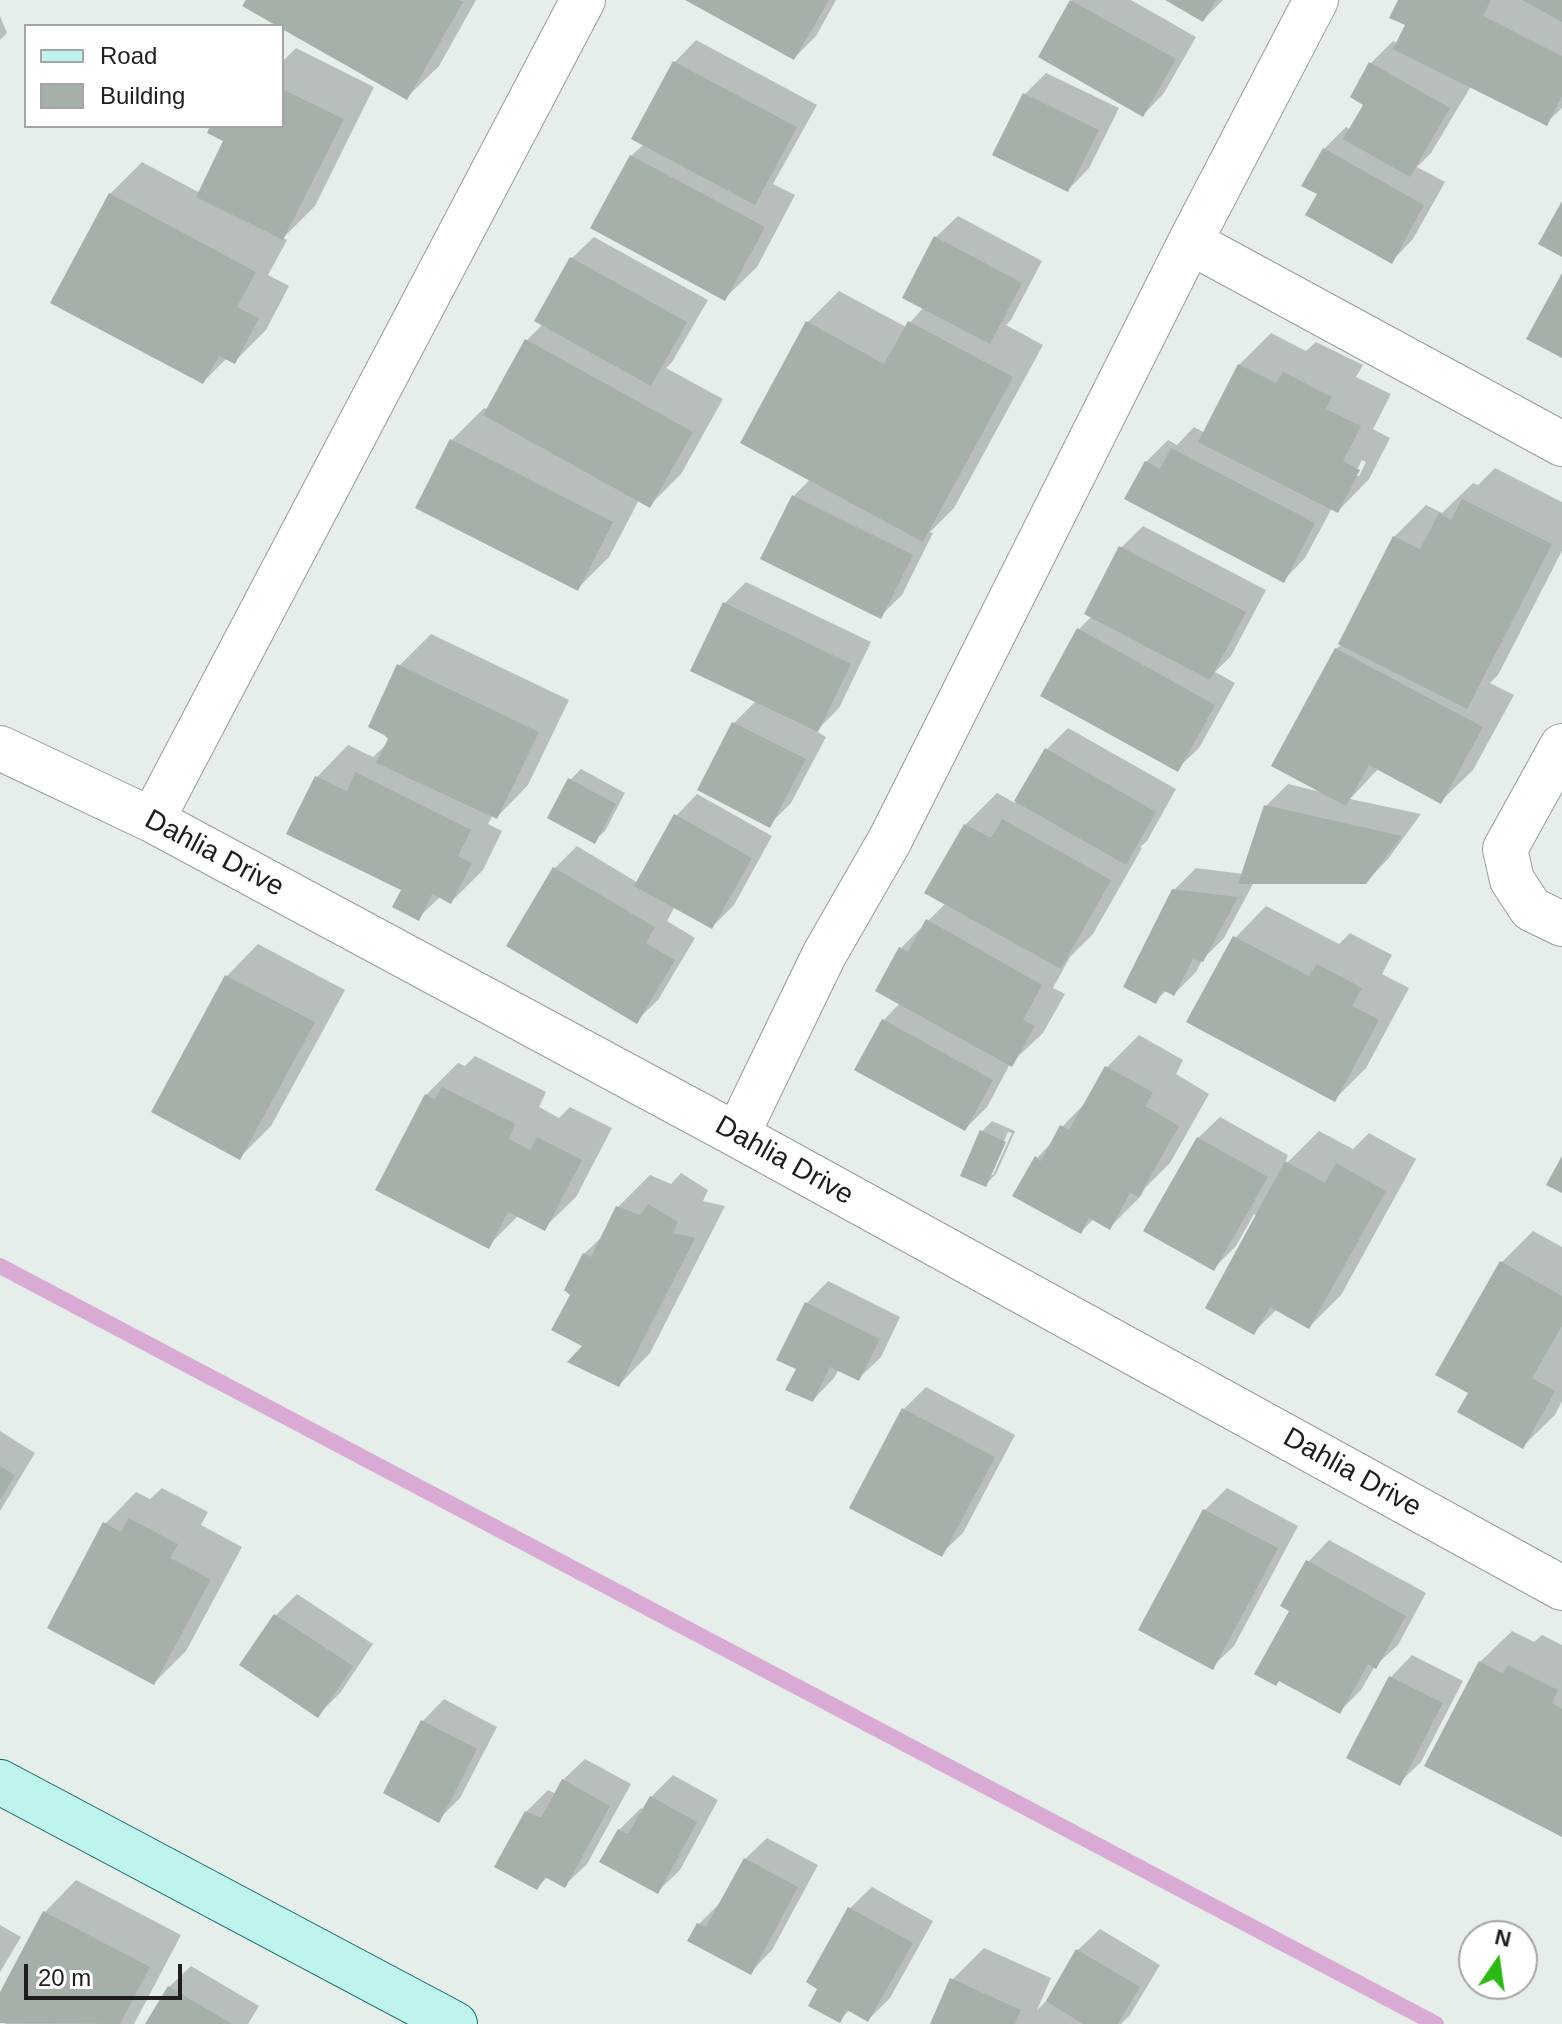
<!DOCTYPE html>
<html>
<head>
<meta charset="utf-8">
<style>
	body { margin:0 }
	#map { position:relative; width:1562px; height:2024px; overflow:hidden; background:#e6eeea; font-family:Helvetica,sans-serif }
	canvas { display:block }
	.legend { position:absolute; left:24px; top:24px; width:260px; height:104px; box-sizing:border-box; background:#fff; border:2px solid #a5a5a5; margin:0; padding:10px 14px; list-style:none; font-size:24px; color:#1e1e1e }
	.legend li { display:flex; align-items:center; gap:16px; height:40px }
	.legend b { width:40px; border:2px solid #a5a5a5 }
	.north { position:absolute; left:1458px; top:1920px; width:80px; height:80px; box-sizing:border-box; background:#fff; border:2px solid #a5a5a5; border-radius:50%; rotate:13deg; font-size:22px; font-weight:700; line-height:32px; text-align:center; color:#1e1e1e }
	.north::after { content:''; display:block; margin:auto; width:28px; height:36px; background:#2db913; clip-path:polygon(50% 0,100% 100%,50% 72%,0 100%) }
	.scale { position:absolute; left:24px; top:1964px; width:158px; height:36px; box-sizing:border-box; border:4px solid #1e1e1e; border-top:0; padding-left:10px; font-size:24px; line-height:28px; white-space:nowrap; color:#1e1e1e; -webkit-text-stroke:6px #fff; paint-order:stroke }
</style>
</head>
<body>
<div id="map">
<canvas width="1562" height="2024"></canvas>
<ul class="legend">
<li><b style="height:10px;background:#bff3ee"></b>Road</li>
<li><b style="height:22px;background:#a4b0a8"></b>Building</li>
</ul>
<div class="north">N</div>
<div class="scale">20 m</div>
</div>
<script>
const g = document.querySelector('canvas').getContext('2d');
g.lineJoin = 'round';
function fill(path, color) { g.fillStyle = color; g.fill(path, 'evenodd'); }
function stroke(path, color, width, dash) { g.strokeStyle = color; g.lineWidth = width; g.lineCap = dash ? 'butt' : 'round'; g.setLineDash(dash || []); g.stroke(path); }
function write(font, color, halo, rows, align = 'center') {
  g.font = font + ' Helvetica,sans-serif'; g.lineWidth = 6; g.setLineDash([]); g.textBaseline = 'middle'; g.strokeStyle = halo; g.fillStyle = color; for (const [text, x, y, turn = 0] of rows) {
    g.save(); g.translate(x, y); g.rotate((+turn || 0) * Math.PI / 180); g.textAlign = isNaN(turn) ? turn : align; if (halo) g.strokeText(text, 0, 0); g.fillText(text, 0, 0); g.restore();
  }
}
const shadow = new Path2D(`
	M248 0H476L439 66 407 97 245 5Z
	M689 0H836L816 36 794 58Z
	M1072 0H1131L1196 37 1164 93 1143 115 1040 56Z
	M1169 0H1223L1203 20Z
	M1400 0H1562V108L1546 123 1471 86 1431 153 1417 167 1445 182 1413 239 1392 261 1320 193 1324 149 1346 127 1351 130 1366 104 1352 97 1371 63 1393 41 1398 44 1408 24Z
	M0 16 7 33 0 40Z
	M696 40 817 105 773 184 795 195 757 267 725 298 631 156 644 144 675 62Z
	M296 48 374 87 315 206 283 238 287 240 268 275 289 286 266 330 235 361 227 358 203 382 110 194 142 162 200 193 225 140 212 126H282V62Z
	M1046 73 1119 108 1089 168 1068 190 1025 94Z
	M958 216 1042 261 1011 320 1006 325 1043 345 954 508 930 532 933 533 902 595 880 616 794 496 810 479 808 322 839 291 906 327 924 307 936 237Z
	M594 237 708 300 672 362 666 368 723 399 681 474 649 506 639 500 609 557 577 589 418 507 452 440 484 408 488 410 527 340 543 324 572 258Z
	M1271 333 1306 351 1316 342 1363 365 1356 377 1391 394 1373 429 1390 438 1369 479 1338 511 1332 508 1305 558 1284 580 1146 462 1168 440 1177 445 1194 427 1205 433 1239 365ZM1362 460 1366 462 1359 476H1354Z
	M1495 468 1562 502V551L1498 675 1490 683 1514 695 1473 770 1441 801 1379 768 1350 799 1421 814 1388 859 1366 882H1254L1224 938 1202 960 1196 972 1174 994 1167 990 1155 1001 1174 890 1196 868 1243 874 1266 806 1288 784 1321 792 1336 649 1342 644 1394 537 1426 505 1442 513 1473 483 1478 485Z
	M1143 526 1266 590 1231 656 1215 672 1235 683 1199 748 1177 769 1079 629 1092 616 1121 548Z
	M746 582 871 642 839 708 816 731 826 737 791 803 769 825 734 723 757 700 725 603Z
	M431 634 569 700 528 785 497 817 493 815 488 824 502 831 483 870 451 902 441 896 418 918 404 889 289 833 317 777 348 745 373 757 390 741 399 666Z
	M1068 728 1176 789 1147 841 1140 847 1142 848 1093 934 1070 957 1053 988 1065 994 1043 1033 1010 1064 987 1107 965 1129 884 1020 900 1003 901 948 946 903 965 825 997 793 1015 803 1046 750Z
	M581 769 625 793 605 831 594 841 570 780Z
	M697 794 772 836 734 905 712 927 675 906 667 921 695 938 658 1000 636 1021 509 946 555 868 577 846 638 883 676 816Z
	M1266 906 1339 944 1350 933 1392 955 1382 974 1409 988 1366 1068 1335 1099 1235 938Z
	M258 944 345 990 271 1126 239 1158 227 976Z
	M1139 1035 1183 1060 1176 1074 1209 1094 1170 1163 1145 1188 1141 1196 1109 1228 1094 1219 1080 1232 1037 1158 1055 1139 1062 1127 1088 1100 1107 1067Z
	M475 1056 546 1092 539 1107 559 1118 570 1107 612 1128 576 1197 544 1228 519 1215 488 1246 426 1095 458 1063 465 1066Z
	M1220 1117 1288 1155 1284 1166 1319 1131 1353 1149 1369 1133 1416 1159 1341 1295 1309 1327 1277 1309 1254 1332 1257 1216 1254 1214 1236 1246 1214 1268 1198 1138Z
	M992 1121 1015 1131 996 1174 985 1185 982 1131ZM1008 1132 1012 1133 993 1175H989Z
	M681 1173 708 1190 703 1201 725 1206 650 1353 619 1385 585 1345 573 1295 584 1254 604 1235 618 1207 650 1175 671 1184Z
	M1533 1231 1562 1247V1401L1555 1415 1523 1446 1471 1392 1502 1262Z
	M828 1281 900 1317 881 1357 859 1378 839 1369 834 1378 813 1400 798 1368 807 1303Z
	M926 1387 1015 1435 963 1533 941 1554 852 1507 904 1409Z
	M0 1431 35 1453 0 1511Z
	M162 1488 208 1512 201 1525 242 1547 186 1651 154 1683 105 1524 136 1492 150 1499Z
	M1227 1488 1298 1526 1234 1646 1212 1667 1141 1629 1205 1510Z
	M1329 1540 1426 1593 1398 1645 1375 1666 1361 1690 1339 1712 1308 1562Z
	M297 1594 373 1644 340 1693 318 1715 276 1615Z
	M1512 1631 1534 1642 1542 1635 1562 1645V1835L1480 1662Z
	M1412 1655 1463 1681 1421 1762 1399 1783 1349 1757 1391 1677Z
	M444 1699 497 1727 460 1798 438 1820 385 1793 423 1721Z
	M585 1759 631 1784 587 1864 565 1885 548 1876 537 1888 526 1812 548 1790 556 1794 563 1780Z
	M673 1775 718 1800 680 1870 658 1891 619 1830 641 1808 644 1810 651 1797Z
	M767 1838 818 1865 772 1950 751 1972 690 1940 699 1924 721 1902 745 1859Z
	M76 1880 181 1935 134 2024H6L0 2021V1997L45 1912Z
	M872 1887 933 1921 890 1998 868 2020 850 2010 839 2020 819 1988 850 1908Z
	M0 1925 21 1937 0 1972Z
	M1100 1929 1160 1965 1130 2015 1121 2024H932L952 1980 984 1948 1051 1978 1037 2010 1050 1997 1078 1950Z
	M191 1966 259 2006 248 2024H148L169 1987Z`);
const stream = new Path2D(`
	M0 1266 1436 2024`);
const building = new Path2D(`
	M246 0H459L463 2 407 100 282 29V26H277L242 6Z
	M685 0H829L794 60Z
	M1070 0 1176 59 1143 117 1038 57Z
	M1165 0H1216L1203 22Z
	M1398 0H1491L1483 16 1562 56V96L1547 126 1393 49 1405 25 1389 18Z
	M1522 0H1562V22Z
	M673 61 797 127 755 205 631 139Z
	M1369 62 1450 108 1410 177 1343 139 1363 105 1350 97Z
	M282 89 344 119 283 240 196 197 223 141 207 133 210 126H282Z
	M1023 93 1099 130 1068 192 992 155Z
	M1323 148 1424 205 1392 264 1305 215 1317 194 1301 186Z
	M630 155 765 227 725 301 590 228Z
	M109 193 256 272 237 307 259 318 235 364 219 356 203 384 50 303Z
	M1562 201V257L1538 244Z
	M934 236 1022 283 990 344 902 298Z
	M570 257 687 322 651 386 534 321Z
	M1562 273V358L1526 339Z
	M806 321 884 364 908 321 1013 377 923 542 740 443Z
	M525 339 693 432 650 508 483 415Z
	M1238 364 1276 383 1283 372 1332 397 1326 409 1361 426 1343 461 1360 470 1338 513 1198 442Z
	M450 439 613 522 578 591 415 508Z
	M1171 448 1315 523 1284 583 1124 499 1145 461 1160 469Z
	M792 495 913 555 881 619 760 559Z
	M1462 499 1552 544 1467 709 1338 644 1393 536 1420 549 1439 513 1451 520Z
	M1119 546 1246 612 1210 680 1084 614Z
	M723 602 851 664 818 732 690 671Z
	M1077 628 1215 705 1178 772 1040 696Z
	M1335 648 1483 727 1441 804 1369 765 1346 806 1271 766Z
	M397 664 539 732 497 819 376 763 388 739 384 735 368 727Z
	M732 722 806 759 770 828 697 790Z
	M1045 748 1156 812 1126 865 1014 801Z
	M355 772 471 830 458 856 472 863 451 904 432 894 419 921 392 907 401 890 286 834 315 776 347 791Z
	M568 778 616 804 595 844 547 818Z
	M1264 805 1402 836 1366 884H1238Z
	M674 814 752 858 712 929 634 886Z
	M1002 819 1111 880 1061 969 924 893 964 824 991 838Z
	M553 867 655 927 646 943 675 960 637 1024 506 946Z
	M1172 889 1238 897 1203 962 1193 959 1174 996 1163 990 1156 1004 1123 987Z
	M926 919 1042 985 1023 1020 1035 1026 1012 1067 875 991 899 947 908 952Z
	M1233 936 1309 976 1317 964 1362 988 1352 1006 1379 1020 1335 1102 1186 1022Z
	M225 975 315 1022 240 1160 151 1112Z
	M882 1019 993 1080 965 1131 854 1070Z
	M1105 1066 1153 1092 1145 1106 1179 1126 1139 1197 1130 1193 1110 1230 1089 1218 1081 1234 1012 1196 1035 1156 1041 1161 1060 1125 1069 1130Z
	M442 1087 515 1124 509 1139 530 1150 537 1137 582 1160 545 1231 508 1212 489 1249 375 1190 425 1094 435 1099Z
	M980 1130 1006 1142 986 1187 960 1176Z
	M1197 1137 1268 1177 1214 1271 1143 1231Z
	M1562 1156V1193L1546 1185Z
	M1285 1161 1325 1183 1336 1163 1386 1191 1309 1329 1270 1307 1254 1335 1205 1308Z
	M648 1204 678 1222 673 1233 695 1238 619 1387 567 1362 582 1346 551 1330 570 1295 564 1290 583 1253 591 1257 616 1206 640 1215Z
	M1500 1261 1562 1296V1326L1532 1378 1555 1391 1523 1449 1457 1412 1468 1393 1435 1375Z
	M805 1302 880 1339 859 1381 830 1367 813 1402 785 1390 796 1369 776 1360Z
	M902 1408 995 1457 942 1557 849 1508Z
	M0 1466 15 1475 0 1500Z
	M1203 1509 1278 1548 1213 1670 1138 1630Z
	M128 1518 178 1544 170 1558 211 1579 154 1685 47 1628 103 1522 121 1532Z
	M1306 1560 1406 1616 1376 1669 1368 1664 1340 1714 1279 1681 1276 1686 1254 1674 1289 1611 1280 1606Z
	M274 1614 353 1666 318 1718 239 1665Z
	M1479 1661 1503 1674 1508 1665 1558 1690 1552 1703 1562 1709V1837L1424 1766Z
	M1389 1676 1443 1703 1400 1786 1346 1758Z
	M421 1720 477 1749 439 1823 383 1793Z
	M562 1779 610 1806 565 1888 545 1877 537 1890 494 1867 525 1811 541 1818Z
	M650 1796 697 1822 658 1894 599 1862 618 1829 628 1834Z
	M744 1858 798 1887 751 1975 687 1941 697 1923 706 1927Z
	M848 1907 913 1943 868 2022 847 2010 840 2023 808 2006 817 1989 806 1982Z
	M43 1911 150 1967 120 2024 0 2023V1992Z
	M1076 1949 1140 1987 1118 2024H1083L1046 2001Z
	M950 1978 1021 2010 1015 2024H930Z
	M168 1986 232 2024H145Z`);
const street = new Path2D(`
	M1190 242 1562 444
	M1562 746 1505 849 1512 880 1531 909 1562 924
	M0 748 152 820 737 1135 1562 1588
	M152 820 583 0
	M737 1135 824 955 890 840 1190 242 1316 0`);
const secondary = new Path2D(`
	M0 1782 455 2024`);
const streetNames = [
	["Dahlia Drive",214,854,28],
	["Dahlia Drive",784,1161,29],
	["Dahlia Drive",1352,1473,29]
];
fill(shadow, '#0003');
stroke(stream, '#d8aad4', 16);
fill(building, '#a4b0a8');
stroke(street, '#9b9b9b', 46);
stroke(secondary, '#106b67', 46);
stroke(street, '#fff', 44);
stroke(secondary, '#bff3ee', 44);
write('28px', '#1e1e1e', '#fff', streetNames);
</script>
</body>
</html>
